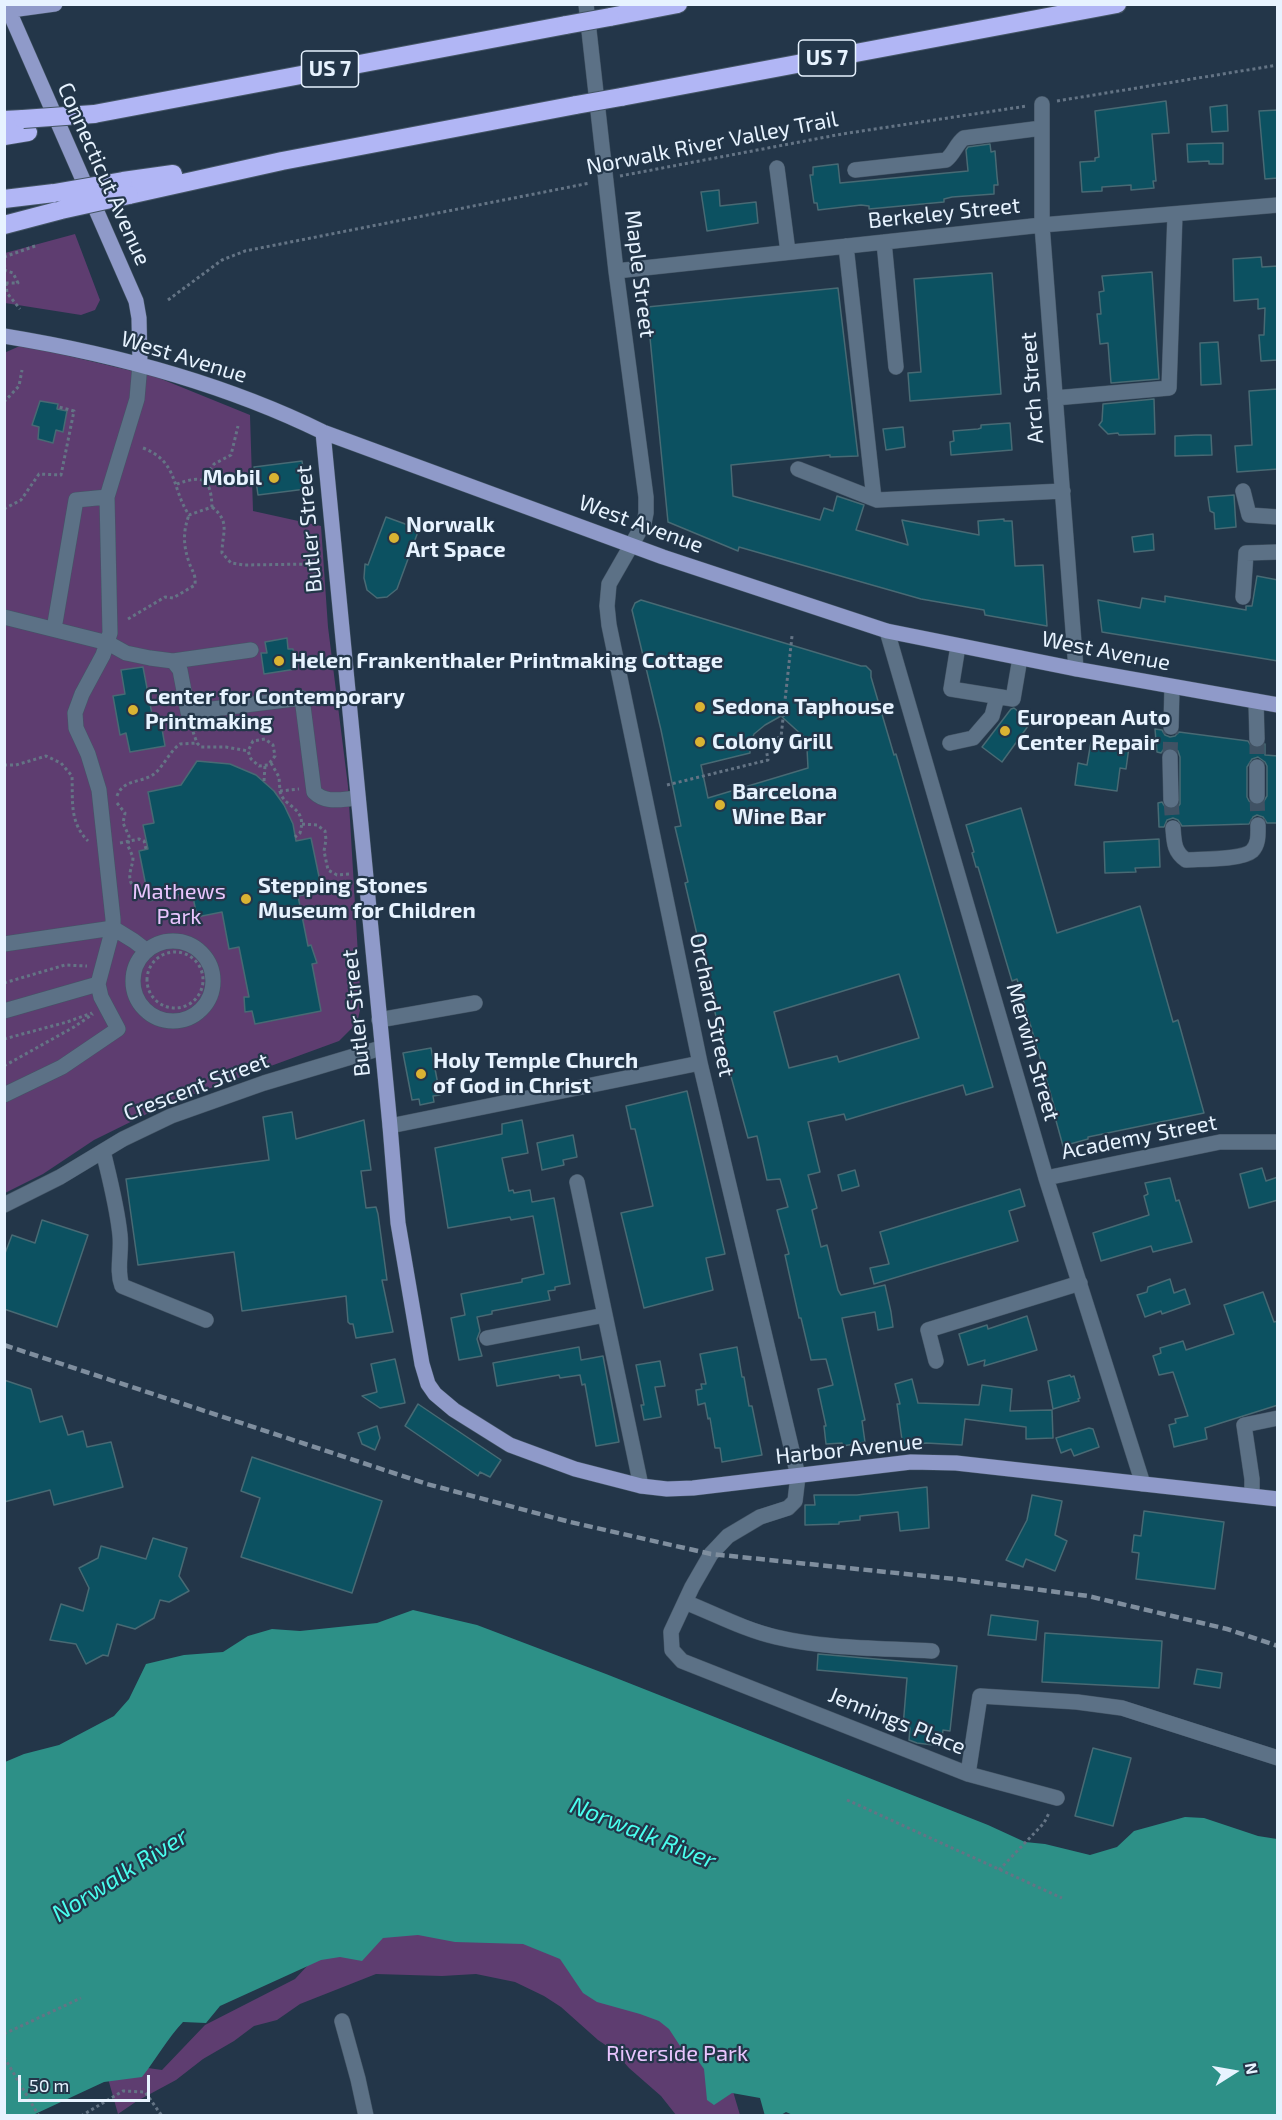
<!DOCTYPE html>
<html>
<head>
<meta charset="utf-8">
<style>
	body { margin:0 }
	#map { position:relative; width:1282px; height:2120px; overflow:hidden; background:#233649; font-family:"Exo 2",sans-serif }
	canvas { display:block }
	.frame { position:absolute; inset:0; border:6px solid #e7f3ff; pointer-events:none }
	.north { position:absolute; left:1204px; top:2042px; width:60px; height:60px; -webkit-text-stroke:4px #233649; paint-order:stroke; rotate:79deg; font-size:16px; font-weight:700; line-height:24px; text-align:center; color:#e7f3ff }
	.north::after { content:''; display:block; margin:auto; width:21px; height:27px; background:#e7f3ff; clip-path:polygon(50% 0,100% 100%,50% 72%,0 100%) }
	.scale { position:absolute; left:18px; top:2075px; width:132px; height:27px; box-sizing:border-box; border:3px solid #e7f3ff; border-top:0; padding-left:8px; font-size:18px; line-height:21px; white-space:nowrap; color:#e7f3ff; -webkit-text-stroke:4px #233649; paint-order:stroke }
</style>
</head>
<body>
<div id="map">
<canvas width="1282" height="2120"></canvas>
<div class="frame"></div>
<div class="north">N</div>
<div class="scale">50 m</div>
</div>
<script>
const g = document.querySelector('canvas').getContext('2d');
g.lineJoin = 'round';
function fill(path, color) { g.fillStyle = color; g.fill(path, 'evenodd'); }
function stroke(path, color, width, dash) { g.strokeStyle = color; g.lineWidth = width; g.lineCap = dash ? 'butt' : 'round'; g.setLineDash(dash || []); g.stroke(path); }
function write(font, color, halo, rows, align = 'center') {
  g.font = font + ' "Exo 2",sans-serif'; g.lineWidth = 4.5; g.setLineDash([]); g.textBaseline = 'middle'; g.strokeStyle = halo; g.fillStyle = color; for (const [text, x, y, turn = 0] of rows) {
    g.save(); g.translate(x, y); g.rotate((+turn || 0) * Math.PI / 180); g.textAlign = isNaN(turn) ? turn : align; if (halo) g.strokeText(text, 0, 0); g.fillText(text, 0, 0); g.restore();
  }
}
const green = new Path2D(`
	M75 234 100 300 95 310 81 315 5 303V253Z
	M22 345 154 376 250 415 253 511 321 526 328 627 348 786 361 1006 357 1023 339 1041 167 1104 94 1140 43 1174 5 1193 4 353Z
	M391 1928 576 1949 713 2024 740 2115H676L661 2096 629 2068 613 2050 598 2040 561 2007 544 1996 515 1982 476 1974 442 1976 376 1974 300 2004 277 2020 254 2026 234 2041 203 2059 176 2080 137 2101 118 2114 107 2075 134 2066 162 2070 205 2025 295 1979 324 1948Z`);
const water = new Path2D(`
	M413 1610 477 1625 606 1674 988 1825 1025 1842 1045 1844 1090 1855 1117 1847 1134 1831 1185 1817 1204 1818 1258 1836 1277 1839V2115L795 2116 786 2112 781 2115 765 2116 760 2098 732 2093 714 2105 707 2100 704 2069 694 2055 684 2052 669 2029 659 2021 640 2014 597 2002 583 1993 560 1959 523 1944 455 1942 418 1935 383 1938 362 1961 340 1957 321 1960 220 2006 206 2023 183 2022C167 2039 156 2059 142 2077L104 2082 33 2115H5V1762L24 1754 59 1745 114 1716 129 1699 146 1664 184 1655 223 1652 248 1636 272 1629 300 1631 377 1623Z`);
const building = new Path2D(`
	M1166 101 1169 133 1152 134 1156 181H1153L1154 188 1131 190V185L1102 187V191L1082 192 1080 162 1095 161V158L1099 157 1095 111Z
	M1227 105 1228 131 1212 132 1210 107Z
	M1278 110V178L1265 179 1259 111Z
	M1223 143V164H1209V161L1188 162 1187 144Z
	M990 144 991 152 995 151 997 176 998 185H994V194L952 197 944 199V202L869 209V206L861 205 818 210 817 203H814L810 175H813V167L838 164 840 183 968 171 966 150 968 147Z
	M719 190 720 206 756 202 758 223 707 231 701 192Z
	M1261 257 1262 267 1278 266V360L1261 361 1259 335H1264L1265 308 1258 309V299L1234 301 1233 259Z
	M1152 272 1159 379 1111 383 1108 343 1100 344 1099 333 1097 314H1101L1099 292 1104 291 1102 276Z
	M992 273 1001 394 910 401 908 373 921 372 914 279Z
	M838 288 858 456 830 457V455L731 465 733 496 820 520 824 508 833 511 837 496 864 505 856 530 908 545 902 520 979 535 978 521 1004 519V521H1012L1015 566 1043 565 1047 626 985 615 984 610 921 599 739 547 738 551 668 522 647 307Z
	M1218 342 1221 384 1201 385 1200 343Z
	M1278 389V469L1237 472 1235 446 1252 445 1249 391Z
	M1154 399 1155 434 1119 435 1118 433 1108 434 1099 425 1102 421 1103 404Z
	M40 401 58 404 57 409 67 411 63 432 56 430 53 443 38 439 39 427 32 425Z
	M1010 423 1012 450 951 455 950 442 954 441 953 431 978 429 981 428V425Z
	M903 427 905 447 886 450 883 429Z
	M1196 435H1211L1212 455 1175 456V436Z
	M302 461 306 489 258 495 254 467Z
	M1234 495 1236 527 1215 529 1214 513 1210 511 1208 497Z
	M386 517 419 529 397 589 387 597 377 598 367 590 364 578 365 564 368 565Z
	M1153 534 1154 550 1134 552 1132 537Z
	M1257 576 1278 580V661L1102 632 1098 600 1140 608 1142 598 1165 602V596L1246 610V606H1252Z
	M641 600 861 666H866L871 671V677L894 755 896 754 993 1087 966 1095 963 1085 846 1120 844 1114 808 1122 820 1172 808 1175 817 1208 812 1210 821 1247 827 1245 838 1290 841 1295 885 1285 891 1312 893 1327 878 1330 875 1312 842 1318 865 1420 862 1421 865 1442 843 1446 842 1443 826 1444 824 1426H826L818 1389 833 1385 826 1359 811 1360 801 1318H799L785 1255 789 1254 777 1210 788 1207 780 1179 767 1180 757 1136 748 1138 724 1051 685 883 688 882 675 827 681 826 661 730 632 610 635 603ZM781 716 803 736 807 748 808 768 708 798 701 765 750 753V744L754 734 765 725ZM899 974 919 1038 839 1062 837 1056 789 1068 774 1012Z
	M287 638 288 649H293L296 669 264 674 261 653H267L265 642Z
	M143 667 154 725 161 723 165 746 130 752 126 733 120 735 113 696 125 694 121 670Z
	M1014 708 1031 722 1002 762 982 747 1011 709Z
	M1155 729 1162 730 1165 735 1170 737 1175 736 1179 732 1248 741 1252 747 1257 749 1265 744V755L1278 756V823H1267L1263 817 1257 815 1253 817 1249 824 1182 826 1178 820 1173 818 1167 820 1164 827H1159L1158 803 1162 802 1166 808 1171 810 1177 808 1180 804V757L1178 751 1170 747 1164 749 1161 753 1157 752ZM1258 757 1265 762 1267 766V796L1262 804 1256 806 1249 801 1247 797V767L1252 759Z
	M1091 742 1129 747 1126 769 1120 768 1117 791 1075 785 1078 763 1087 765Z
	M197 761 230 764 256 775 274 791 284 805 293 824 296 841 311 838 322 891 298 896 308 946 311 945 317 963 312 964 321 1011 255 1024 252 1011 245 1012 244 997H249L239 947 229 949 222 912 197 917 192 892 149 901 139 851 148 849 143 825 154 823 148 792 181 785Z
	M1021 808 1057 933 1140 906 1173 1022 1178 1020 1204 1113 1088 1137V1139L1063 1146 1055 1117 1057 1116 1017 979 1012 981 978 867H976L972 853 974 852 966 825Z
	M1159 839 1160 867 1135 868 1136 872 1105 873 1104 842Z
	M431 1048 440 1095 433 1096 434 1102 420 1105 419 1099 412 1100 403 1053Z
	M687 1091 725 1254 706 1258 713 1290 644 1308 621 1213 653 1206 635 1129H631L626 1106Z
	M292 1112 296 1139 364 1120 371 1170 361 1171 366 1208 376 1207 378 1214 387 1280H382L393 1332 356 1338 353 1324H350L348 1322 346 1296 242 1311 234 1252 138 1265 126 1179 269 1160 263 1117Z
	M522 1120 528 1153 502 1158 509 1191 513 1190 514 1193 530 1190 532 1202 554 1198 570 1284 555 1287V1290L548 1291 550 1300 492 1311V1314L477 1317 480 1331 477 1339 482 1356 459 1360 451 1318 465 1315 461 1294 522 1282V1279L544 1274 533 1216 511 1220 510 1217 448 1228 435 1148 502 1134V1124Z
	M573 1135 577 1157 563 1160 564 1165 542 1170 537 1143Z
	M1262 1168 1266 1181 1278 1177V1200L1249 1208 1240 1174Z
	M855 1170 859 1186 842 1191 838 1175Z
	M1170 1178 1176 1201 1179 1200 1192 1242 1153 1252 1151 1246 1101 1261 1093 1233 1149 1215 1144 1196 1148 1194 1145 1183Z
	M1020 1189 1025 1206 1009 1211 1018 1241 874 1284 870 1268 889 1264 880 1232Z
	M42 1220 88 1235 57 1327 4 1309V1256L12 1235 35 1243Z
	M1170 1279 1174 1293 1185 1289 1190 1304 1162 1314 1161 1311 1145 1317 1137 1295 1147 1292 1148 1287Z
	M1263 1292 1274 1322 1278 1321V1405L1205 1428 1207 1439 1174 1447 1169 1425 1176 1423 1175 1419 1188 1416 1173 1372 1159 1375 1153 1356 1161 1353 1160 1348 1183 1341 1186 1350 1234 1334 1224 1305Z
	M1027 1316 1037 1350 984 1366 985 1360 968 1365 959 1334 987 1325 988 1329Z
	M579 1347 581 1360 603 1356 619 1442 596 1446 585 1384 582 1385 580 1375 560 1378 559 1375 497 1386 493 1363Z
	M737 1347 742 1377H744L749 1406H752L762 1455 722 1462 720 1448H715L710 1418 708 1419 705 1403 698 1405 696 1390 702 1389 701 1384H706L700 1354Z
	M395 1359 405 1403 380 1408 362 1396 377 1392 371 1364Z
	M660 1361 665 1386 655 1387 661 1417 644 1420 641 1405H644L636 1365Z
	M1070 1375 1071 1377 1074 1376 1080 1398 1078 1399 1079 1401 1053 1409 1048 1381Z
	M912 1379 918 1403 979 1405 982 1385 1012 1389 1010 1411 1052 1410 1053 1438 1026 1439V1427L965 1419 962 1445 926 1443 903 1447 897 1404H900L895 1384Z
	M4 1380 31 1389 40 1422 62 1416 68 1435 83 1431 87 1447 111 1442 123 1487 54 1505 50 1490 4 1502Z
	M418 1404 501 1460 490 1477 480 1472 478 1476 405 1426Z
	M377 1426 380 1438 375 1450 362 1444 358 1433Z
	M1089 1428 1093 1429 1099 1447 1074 1456 1071 1449 1061 1453 1056 1438Z
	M252 1457 382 1501 352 1593 241 1557 260 1498 241 1491Z
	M927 1487 929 1528 900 1531 898 1512 860 1516V1520L839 1522V1524L805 1525V1505H815L814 1495H857Z
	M1032 1495 1062 1501 1055 1535 1067 1541 1055 1571 1026 1559 1023 1567 1006 1560 1027 1520Z
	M1144 1511 1224 1522 1215 1589 1136 1579 1139 1553 1132 1552 1134 1535 1141 1536Z
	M153 1538 187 1548 179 1576 189 1591 169 1602 160 1600 154 1618 135 1629 117 1624 108 1656 103 1655 86 1664 76 1644 50 1640 61 1604 83 1611 89 1588 79 1568 98 1558 101 1546 146 1559Z
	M991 1615 1038 1621 1036 1640 988 1635Z
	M1045 1633 1162 1641 1159 1688 1042 1682Z
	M818 1654 957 1666 950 1731 943 1730 941 1746 917 1743 909 1740 910 1728 903 1727 907 1678 817 1670Z
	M1197 1669 1222 1673 1220 1688 1194 1684Z
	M1093 1748 1131 1758 1113 1826 1075 1816Z`);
const minorTunnel = new Path2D(`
	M1257 739V767
	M1170 757 1171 727
	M1257 796 1258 825
	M1171 800 1173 828`);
const path = new Path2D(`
	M1057 101 1278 65
	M620 176 842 134 1027 106
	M4 257 38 245
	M4 258 5 270
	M4 270 13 273 18 283H4
	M6 283 7 293 20 309
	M168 300 222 260 245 251 590 183
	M4 402 19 386 22 370
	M143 448C179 462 171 488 189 515L212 507C211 477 202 475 177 484
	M203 480 214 464 231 455 238 426
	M212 507C231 522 222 533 222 553L231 563 244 565 313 564V574H323
	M4 509 21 500 39 474 61 475 74 411 59 407
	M128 619 165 597 173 598 195 585C196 573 192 572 189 562 183 545 183 531 189 515
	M191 726 197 743 201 747H226L248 751 251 759 259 766 268 765 275 756 273 745 265 739 253 741 248 751
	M271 763 279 777 280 791 299 789
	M4 765H16L46 756 61 763 72 776C73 800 69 822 88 841
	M264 781 265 766
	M667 785 768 760 766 748 774 739 781 737 792 636
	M280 791C283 808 308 806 300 833L295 837
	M117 796C123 779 142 783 154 774 164 766 169 752 180 744L197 743
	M117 803 125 813 123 823 129 836 128 846 133 857C133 863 131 867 130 873 128 884 137 895 148 895
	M302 824 317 825 325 831 326 840 324 851 328 870 337 875 350 874
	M120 843 139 839 144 841 146 849
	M147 980a28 28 0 1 1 56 0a28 28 0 1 1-56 0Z
	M4 983 65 965 87 966
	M4 1039 67 1022 92 1013
	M4 1066 74 1027 93 1014
	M847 1800 1062 1898
	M999 1870 1044 1823 1049 1813
	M4 2034 81 1998
	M4 2057 39 2116
	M81 2116 123 2091 145 2092 162 2116`);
const minor = new Path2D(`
	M586 4 616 271 646 497V513L644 523 609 584 607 606 609 625 700 1063 798 1476 795 1501 788 1508 760 1517 728 1536 711 1554 692 1587 671 1632 672 1650 682 1661 968 1774 980 1696 1077 1702 1122 1708 1278 1758
	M1042 104V225L1076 669
	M777 168 788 252
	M855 170 946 160C954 154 956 144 964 138L1042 128
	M884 242 896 367
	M846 246 874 499
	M616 271 1042 225 1278 205
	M1055 398 1169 388 1175 214
	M798 469 877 500 1063 491
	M1243 491 1249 515 1278 517
	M1243 597 1246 553 1278 552
	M4 617 108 643 126 653 150 658 173 661 251 650
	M54 629 76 500 107 497
	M887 631 1046 1178 1143 1484
	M958 646 951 689 1013 699 1020 658
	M173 661 180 670 188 712 302 698 314 792C326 804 341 799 358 798
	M1256 701 1257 739
	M1171 727 1172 687
	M950 743 973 738 992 716 997 697
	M1170 757 1171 800
	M1257 767V796
	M1173 828C1174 842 1174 852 1186 860 1200 859 1242 860 1252 851 1259 844 1258 834 1258 825
	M133 981a40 40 0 1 1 80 0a40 40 0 1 1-80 0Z
	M4 944 113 928 134 941 147 951
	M4 1011 98 984
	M379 1020 475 1003
	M4 1095 62 1067 118 1029 101 997 98 984 113 928V919L99 790 88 754 76 728 75 713 82 694 103 655 110 633 107 497 137 399 140 364
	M390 1126 700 1063
	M103 1151C110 1180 117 1206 120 1235 122 1253 116 1270 122 1286L206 1320
	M1046 1178 1220 1142H1278
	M577 1182 641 1486
	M4 1205 60 1177 123 1139 171 1116 264 1083 381 1048
	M487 1338 605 1315
	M936 1361 928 1330 1080 1283
	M1252 1496V1479L1244 1425 1278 1418
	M685 1602C715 1614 745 1630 776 1637 826 1649 880 1648 932 1651
	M968 1774 1057 1798
	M342 2021 358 2079 366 2116`);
const major = new Path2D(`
	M4 11 55 4
	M9 11 136 301 139 318 140 364
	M4 336C114 354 223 383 323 432L663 557 887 631 1076 669 1278 705
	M323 432 390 1126 398 1223 422 1364 428 1384 435 1394 454 1410 510 1445 575 1469 641 1486 667 1489 693 1488 911 1462 956 1463 1278 1499`);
const highway = new Path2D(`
	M610 17 678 4
	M621 97 1117 4
	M94 114 566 25
	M4 120 23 119
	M4 136 28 132
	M123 181 173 174
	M129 195 282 161 576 105
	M4 199 54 193
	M4 225 61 210`);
const rail = new Path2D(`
	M4 1345 427 1484 570 1522 711 1554 955 1579 1088 1596 1227 1629 1278 1646`);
const highwayBridge = new Path2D(`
	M566 25 610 17
	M576 105 621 97
	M23 119 94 114
	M54 193 123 181
	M61 210 129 195`);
const markers = [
	[274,478,6,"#dab333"],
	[394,538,6,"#dab333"],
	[279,661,6,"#dab333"],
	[700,707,6,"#dab333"],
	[133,710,6,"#dab333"],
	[1005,731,6,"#dab333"],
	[700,742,6,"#dab333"],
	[720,805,6,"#dab333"],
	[246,899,6,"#dab333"],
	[421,1074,6,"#dab333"]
];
const shields = [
	[827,58,57],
	[330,69,57]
];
const shieldNames = [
	["US 7",827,58],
	["US 7",330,69]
];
const streetNames = [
	["Norwalk River Valley Trail",712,143,-11],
	["Connecticut Avenue",104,174,66],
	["Berkeley Street",944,213,-6],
	["Maple Street",640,274,83],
	["West Avenue",184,357,17],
	["Arch Street",1032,388,-94],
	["West Avenue",641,524,20],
	["Butler Street",309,529,-95],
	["West Avenue",1106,651,11],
	["Orchard Street",712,1005,78],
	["Butler Street",356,1013,-96],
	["Merwin Street",1033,1052,74],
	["Crescent Street",196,1087,-21],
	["Academy Street",1139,1137,-11],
	["Harbor Avenue",849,1449,-6],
	["Jennings Place",897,1721,22]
];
const poiNames = [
	["Mobil",262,478,"right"],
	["Norwalk",406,525],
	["Art Space",406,550],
	["Helen Frankenthaler Printmaking Cottage",291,661],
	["Center for Contemporary",145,697],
	["Printmaking",145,722],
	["Sedona Taphouse",712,707],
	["European Auto",1017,718],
	["Center Repair",1017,743],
	["Colony Grill",712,742],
	["Barcelona",732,792],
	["Wine Bar",732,817],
	["Stepping Stones",258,886],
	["Museum for Children",258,911],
	["Holy Temple Church",433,1061],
	["of God in Christ",433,1086]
];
const parkNames = [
	["Mathews",179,892],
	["Park",179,917],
	["Riverside Park",677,2054]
];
const waterNames = [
	["Norwalk River",643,1833,22],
	["Norwalk River",120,1875,-32]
];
fill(green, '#5e3d70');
fill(water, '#2d9087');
fill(building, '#0c5161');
stroke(building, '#486a74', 1.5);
stroke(minorTunnel, '#405264', 15, [15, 8]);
stroke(minor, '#445565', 16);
stroke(major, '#445565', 16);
stroke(highway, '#445565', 20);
stroke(path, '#647485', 3, [3, 3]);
stroke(minor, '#5c7186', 15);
stroke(major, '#8f9ac9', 15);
stroke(highway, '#b1b6f5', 18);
stroke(rail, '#7f8e9e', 4.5, [9, 4.5]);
stroke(highwayBridge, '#445565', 20, []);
stroke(highwayBridge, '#b1b6f5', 18);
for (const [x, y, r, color] of markers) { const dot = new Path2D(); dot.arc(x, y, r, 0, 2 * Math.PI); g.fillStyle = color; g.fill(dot); stroke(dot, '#233649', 2); }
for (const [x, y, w] of shields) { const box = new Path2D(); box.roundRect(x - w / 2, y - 18, w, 36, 4.5); g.fillStyle = '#233649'; g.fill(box); stroke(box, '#e7f3ff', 1.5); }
write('bold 21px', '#e7f3ff', null, shieldNames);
write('22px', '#e7f3ff', '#233649', streetNames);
write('bold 22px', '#e7f3ff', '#233649', poiNames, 'left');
write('22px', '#e9c5fe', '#233649', parkNames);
write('italic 24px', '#4afeee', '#233649', waterNames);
</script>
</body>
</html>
